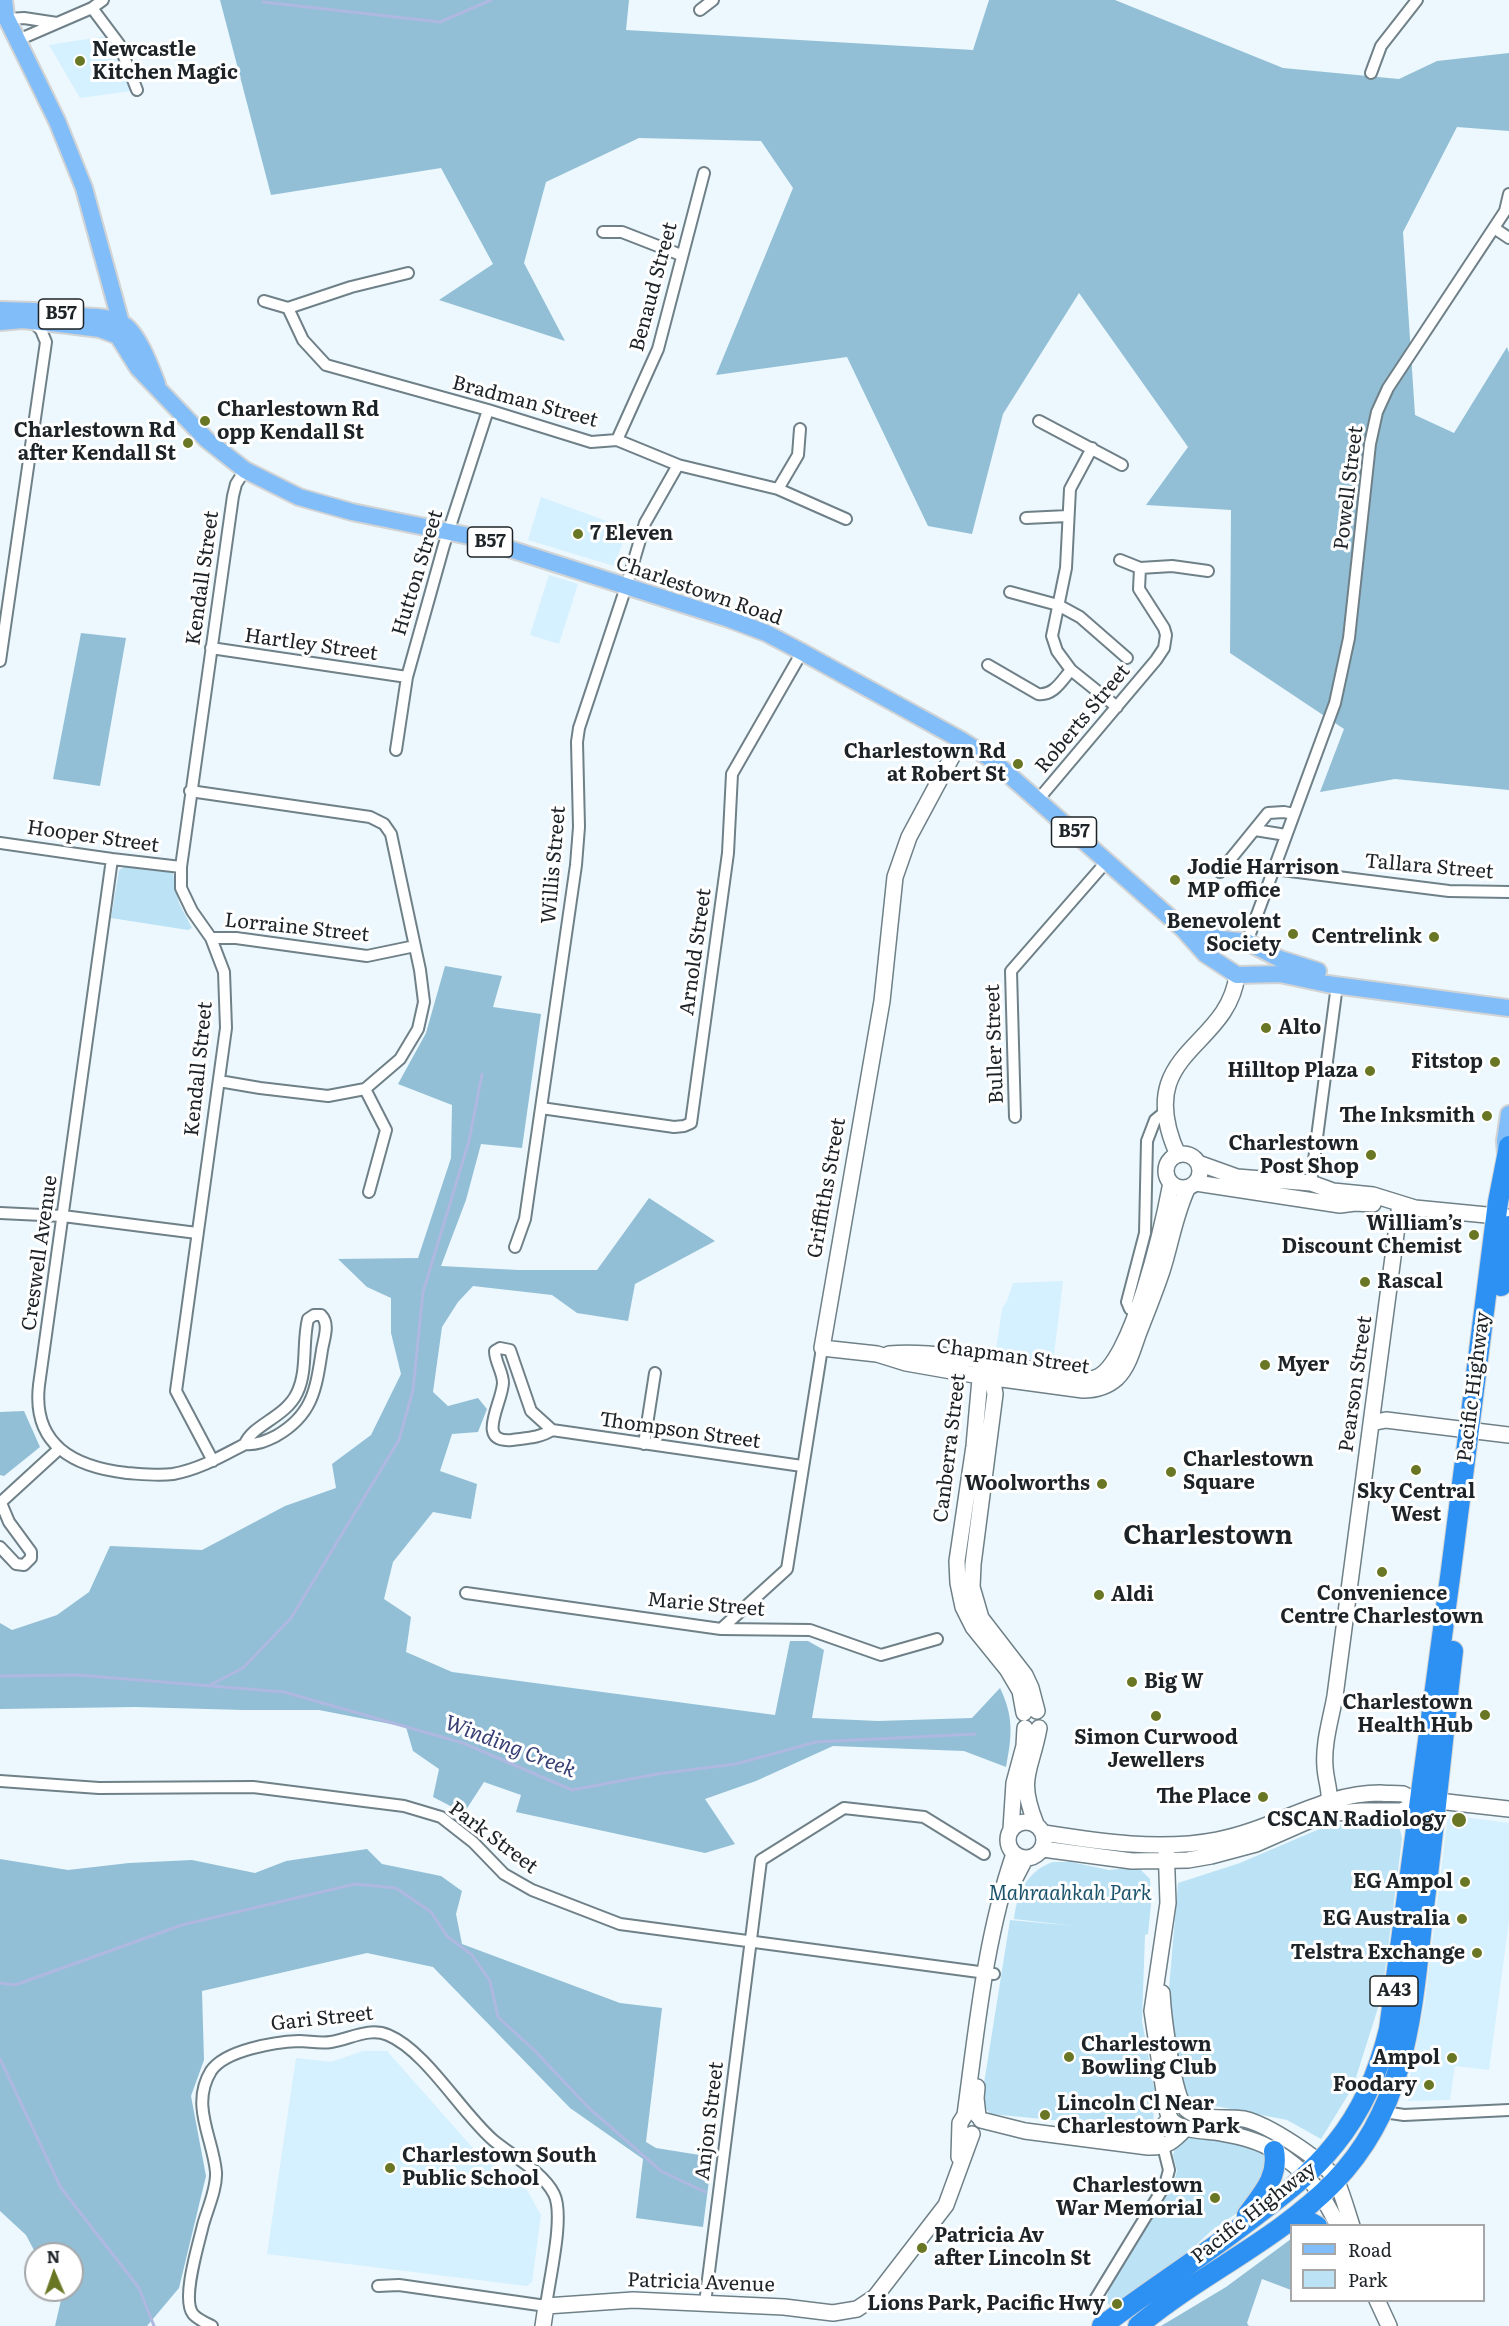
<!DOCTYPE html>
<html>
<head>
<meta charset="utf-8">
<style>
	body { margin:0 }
	#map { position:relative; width:1509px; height:2326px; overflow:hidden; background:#ecf8fd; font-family:Literata,serif }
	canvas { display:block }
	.legend { position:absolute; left:1290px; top:2224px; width:195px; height:78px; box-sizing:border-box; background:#fff; border:2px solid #a5a7a9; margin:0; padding:8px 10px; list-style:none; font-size:18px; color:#1d2327 }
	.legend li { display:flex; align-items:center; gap:12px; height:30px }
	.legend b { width:30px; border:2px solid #a5a7a9 }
	.north { position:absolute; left:24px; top:2242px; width:60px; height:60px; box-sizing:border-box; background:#fff; border:2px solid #a5a7a9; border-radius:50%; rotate:358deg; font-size:16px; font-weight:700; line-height:24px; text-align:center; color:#1d2327 }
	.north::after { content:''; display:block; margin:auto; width:21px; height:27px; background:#697724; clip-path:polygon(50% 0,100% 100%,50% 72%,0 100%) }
</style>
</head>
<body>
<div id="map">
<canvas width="1509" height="2326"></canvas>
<ul class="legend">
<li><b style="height:8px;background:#81bdf8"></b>Road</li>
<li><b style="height:16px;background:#bce2f5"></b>Park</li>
</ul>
<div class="north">N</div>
</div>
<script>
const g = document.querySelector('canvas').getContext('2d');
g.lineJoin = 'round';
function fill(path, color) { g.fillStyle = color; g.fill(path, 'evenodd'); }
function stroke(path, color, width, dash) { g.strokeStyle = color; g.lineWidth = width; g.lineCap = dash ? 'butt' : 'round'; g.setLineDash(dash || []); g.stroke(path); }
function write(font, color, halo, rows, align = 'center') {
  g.font = font + ' Literata,serif'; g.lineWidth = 6; g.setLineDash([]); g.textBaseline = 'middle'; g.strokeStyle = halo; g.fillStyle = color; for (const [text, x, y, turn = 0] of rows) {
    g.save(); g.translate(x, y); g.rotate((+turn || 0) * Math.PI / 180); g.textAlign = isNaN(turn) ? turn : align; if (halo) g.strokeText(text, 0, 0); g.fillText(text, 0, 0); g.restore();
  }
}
const built = new Path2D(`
	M107 36 131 91 80 98 49 45Z
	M541 497 628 529 614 566 528 540Z
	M549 575 578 584 559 644 530 635Z
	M1063 1281 1053 1362 1000 1355 996 1350 1002 1309 1007 1301 1013 1283Z
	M1448 1815 1509 1823V1921L1489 2070 1455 2066 1450 2100 1408 2101 1406 2095 1425 2001Z
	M363 2051H387L472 2147 527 2190 541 2215 532 2282 527 2286 267 2254 296 2058 331 2062Z`);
const green = new Path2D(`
	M129 864 169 870 173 873 179 903 192 928 188 930 111 918 119 870Z
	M1380 1821C1394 1821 1401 1825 1402 1839L1382 1995 1353 2087 1321 2139 1287 2120 1216 2106 1184 2094 1167 2012 1178 1883 1240 1863 1324 1827 1352 1822Z
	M1053 1862H1071L1109 1870 1138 1867 1150 1879 1151 1904 1148 1934 1145 1935 1142 2021 1155 2093 1153 2123 1146 2129 991 2114 985 2108 982 2096 1010 1920 1075 1926 1014 1919C1017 1893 1027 1871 1053 1862Z
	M1192 2136C1209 2138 1255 2142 1265 2157 1268 2161 1268 2166 1269 2171L1240 2211 1212 2230 1180 2260 1113 2309 1106 2301 1109 2289 1173 2185 1177 2171 1173 2155 1175 2149 1181 2142Z`);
const forest = new Path2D(`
	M220 0H629L626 30 973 50 989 0H1115L1283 68 1399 79 1437 61 1509 53V131L1457 127 1403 232 1415 415 1454 433 1507 347 1509 353V790L1395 779 1320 792 1344 729 1230 653 1231 510 1146 505 1188 447 1079 293 1003 414 972 534 928 526 847 357 716 375 793 188 761 141 639 138 546 182 524 263 565 341 439 300 493 264 441 168 271 195Z
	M81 633 126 638 100 786 53 779Z
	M445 966 502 976 493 1007 541 1014 522 1148 481 1144 466 1200 441 1266 518 1270H597L649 1198 715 1241 635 1284 628 1321 577 1313 552 1295 473 1286 458 1302 442 1327 433 1392 448 1406 478 1398 487 1409 478 1432 452 1434 440 1471 477 1484 471 1519 433 1512 393 1562 384 1599 411 1617 406 1652 452 1672 775 1715 790 1641H808L824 1650 812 1718 878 1721 972 1718 1000 1688C1014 1717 1012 1736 1006 1767L964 1751 833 1746 756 1781 705 1799 735 1844 705 1853 516 1812 521 1795 484 1782 464 1813 433 1797 439 1769 413 1751 406 1727 319 1710H243L135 1707 0 1709V1623L12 1630 57 1615 89 1592 110 1546 202 1550 285 1506 336 1488 332 1464 371 1435 401 1374 391 1333V1298L367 1287 338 1259 418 1258 451 1158 452 1105 398 1084 426 1033Z
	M24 1411 40 1447 4 1476 0 1475V1412Z
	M367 1849 382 1864 441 1876 462 1891 456 1914 462 1944 620 2003 662 2008 646 2142 656 2148 712 2157 703 2227 636 2218 643 2159 570 2108 433 1967 367 1953 202 1991 204 2060 191 2096 206 2176 179 2288 147 2326H55L61 2300 56 2290H72V2254H36L26 2235 0 2211V1859L68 1870 129 1863 192 1860 255 1873 286 1861Z
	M1291 2239V2290L1262 2279 1247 2323 1249 2326H1161L1226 2287Z`);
const stream = new Path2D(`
	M263 2 440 22 491 0
	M0 1676 78 1675 284 1692 463 1743 572 1790 657 1774 736 1764 816 1742 975 1734
	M210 1685 243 1668 291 1618 399 1440 413 1390 423 1292 469 1141 482 1074
	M0 1983 15 1985 182 1925 355 1884 396 1888 431 1912 447 1936 472 1955 490 1981 498 2017 534 2050 589 2108 661 2171 705 2192
	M0 2059 61 2188 139 2288 154 2326`);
const street = new Path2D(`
	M92 8 119 44 137 90
	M700 10 713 0
	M7 19 24 18 57 23
	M18 40 92 8 103 0
	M1371 73 1381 46 1417 0
	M1494 228 1509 238
	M603 232H622L681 255
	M408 273 351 287 288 308 303 340 326 365 488 410 591 442 617 440 678 465 778 489 846 519
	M264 301 288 308
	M1039 421 1122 465
	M617 440 658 349 704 173
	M1092 448 1070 489 1066 568 1052 636 1057 651 1071 670 1117 707
	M778 489 798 455 800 429
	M1026 518 1068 516
	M1120 560 1140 568 1172 566 1208 571
	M1010 592 1058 605 1080 617 1127 658
	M211 648 407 677
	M0 661 46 342 41 330 32 321
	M988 665 1038 694C1054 696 1062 680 1071 670
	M396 750 407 677 444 545 488 410
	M190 791 370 817 384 824 391 834 420 970 424 1002 418 1029 400 1059 365 1089 328 1096 260 1088 219 1081
	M1037 801 1156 660 1164 648 1166 635 1164 628 1139 589 1140 568
	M1255 830 1286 835
	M0 843 112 859 181 867
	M112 859 39 1385C32 1445 74 1467 127 1473 142 1474 158 1476 173 1474 200 1469 222 1456 245 1444 257 1445 266 1441 276 1436 313 1415 316 1389 322 1350 324 1338 330 1324 321 1315H314L308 1319C302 1343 308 1370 297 1393 286 1417 252 1425 245 1444
	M1274 869 1449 891 1509 892
	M1220 872 1268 813 1284 812 1294 814
	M211 938H236L367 956 415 946
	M1247 942 1335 703 1349 638 1370 444 1377 412 1388 388 1505 211 1509 194
	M365 1089 386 1130 369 1192
	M541 1108 674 1127 684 1126 691 1123 728 853 732 774 802 652
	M1015 1117 1011 971 1107 861
	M1311 1183 1337 985
	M0 1213 63 1216 197 1233
	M515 1247 525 1219 576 865 579 827 577 742 579 728 626 587 645 523 678 465
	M1136 1311 1130 1309 1127 1302 1145 1233 1147 1141 1155 1120 1166 1111
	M552 1430C540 1438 526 1438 512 1440 475 1443 502 1404 503 1383 503 1372 495 1362 495 1351L500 1348 510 1350 531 1411 552 1430 802 1466
	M644 1444 655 1373
	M213 1461 176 1391 226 1028 224 972 211 938 192 911 181 888V867L233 496 236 484 245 470
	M0 1503 59 1449
	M0 1547 16 1564 24 1565 31 1558V1552L9 1522 1 1503
	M466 1593 721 1629 810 1630 881 1655 937 1639
	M721 1629 787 1569 822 1348
	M0 1781 99 1788 253 1787 404 1806 441 1817 473 1842 504 1874 532 1890 620 1924 994 1974
	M1384 2112 1404 2115 1509 2110
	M1096 2298 1165 2185 1169 2170 1163 2146
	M705 2303 761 1860 844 1808 924 1817 984 1854
	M212 2326C206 2323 197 2319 193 2314 181 2299 199 2243 203 2225 207 2210 217 2189 216 2172 213 2138 190 2105 211 2071 225 2050 275 2042 299 2041 309 2041 320 2044 331 2042 350 2039 369 2027 388 2035 426 2051 460 2111 493 2140 512 2156 542 2171 554 2194 565 2216 549 2280 546 2306L399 2285 378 2286`);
const secondary = new Path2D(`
	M961 740 909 837 895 877 882 1001 822 1348 877 1354 906 1363 980 1376 1083 1390C1096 1390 1107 1387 1117 1378 1129 1366 1133 1348 1139 1332 1147 1312 1155 1292 1162 1271 1171 1243 1175 1214 1188 1187
	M1166 1171a17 17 0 1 1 34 0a17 17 0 1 1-34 0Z
	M1178 1155C1131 1051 1228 1050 1237 975
	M1198 1163 1237 1177 1311 1183 1333 1191 1373 1195 1415 1208 1507 1217
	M1196 1183 1340 1205 1355 1203 1373 1204
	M889 1354C942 1350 1002 1365 1055 1373 1068 1375 1082 1382 1095 1378 1132 1367 1164 1220 1171 1183
	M981 1368 974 1446 957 1561 958 1583 963 1607 973 1627 1007 1669 1020 1691 1024 1713
	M988 1372 992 1378 995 1394 973 1564 972 1587 981 1618 1025 1675 1031 1688 1037 1711
	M1371 1423 1386 1420 1509 1435
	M1321 1816C1336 1801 1326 1786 1325 1767 1323 1743 1331 1719 1335 1696L1400 1204
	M1008 1840a18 18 0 1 1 36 0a18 18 0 1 1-36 0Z
	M1036 1824C1017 1777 1031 1772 1039 1728
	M1011 1829 1014 1783 1024 1746 1025 1728
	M1044 1833C1101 1842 1160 1851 1217 1840 1273 1830 1322 1793 1380 1793 1387 1794 1395 1793 1403 1794 1408 1796 1414 1800 1419 1802
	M1166 1845 1168 1903 1152 2011 1166 2105C1167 2110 1168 2117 1172 2121 1184 2132 1207 2130 1221 2133 1239 2136 1258 2140 1273 2150 1306 2170 1322 2192 1338 2226
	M1043 1849 1132 1861 1188 1860 1211 1856 1256 1844 1313 1819 1336 1813 1362 1811H1402L1419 1802 1438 1801 1509 1809
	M1011 1886 1025 1859
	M1162 1993C1163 2014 1173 2096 1186 2109 1200 2122 1226 2116 1244 2119 1267 2124 1326 2161 1337 2182 1343 2196 1347 2211 1352 2226
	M977 2087 976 2098 978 2116
	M981 2120 1025 2131 1148 2147C1166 2148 1174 2141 1186 2128
	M1128 2140 1158 2132 1170 2118
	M959 2157 960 2123 965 2115C977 2027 985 1938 1014 1854
	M1377 2300 1389 2326
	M543 2326 546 2306 633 2300 784 2307 833 2313 857 2309 875 2297 946 2205 972 2134`);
const primary = new Path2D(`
	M4 0 6 17 57 121 84 188 121 323 118 336
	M0 310 35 311
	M79 316C92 317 108 316 121 323 137 330 151 368 157 384
	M0 322 23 320 68 325 100 329 118 336 138 368 207 440 245 470 299 497 352 512 469 536 729 619 766 633 802 652 961 740 991 759 1183 929 1205 954 1237 975 1280 974 1327 984 1509 1008
	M1183 929 1221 939 1247 942 1280 959 1318 971
	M1506 1154 1505 1141 1509 1114`);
const highway = new Path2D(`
	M1501 1286 1509 1226
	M1247 2215C1262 2194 1279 2177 1274 2151
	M1286 2224 1306 2220 1317 2226
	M1102 2326C1152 2288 1205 2255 1254 2217 1283 2195 1312 2173 1335 2144 1362 2111 1379 2071 1389 2029L1451 1570 1498 1202 1509 1146
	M1138 2326C1200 2274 1278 2240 1335 2181 1409 2104 1412 2008 1424 1907 1435 1822 1443 1736 1453 1651`);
const markers = [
	[80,61,6,"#697724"],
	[205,421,6,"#697724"],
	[188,443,6,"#697724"],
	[578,534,6,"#697724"],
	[1018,764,6,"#697724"],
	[1175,880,6,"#697724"],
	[1293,934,6,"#697724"],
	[1434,937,6,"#697724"],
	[1266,1028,6,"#697724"],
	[1495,1062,6,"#697724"],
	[1370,1071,6,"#697724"],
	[1487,1116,6,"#697724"],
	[1371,1155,6,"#697724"],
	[1474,1235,6,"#697724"],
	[1365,1282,6,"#697724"],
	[1265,1365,6,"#697724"],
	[1416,1470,6,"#697724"],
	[1171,1472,6,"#697724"],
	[1102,1484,6,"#697724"],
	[1382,1572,6,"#697724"],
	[1099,1595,6,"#697724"],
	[1132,1682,6,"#697724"],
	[1485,1715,6,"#697724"],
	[1156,1716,6,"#697724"],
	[1263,1797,6,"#697724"],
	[1459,1820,8,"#697724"],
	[1465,1882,6,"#697724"],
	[1462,1919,6,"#697724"],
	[1477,1953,6,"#697724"],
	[1069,2057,6,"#697724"],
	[1452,2058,6,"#697724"],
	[1429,2085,6,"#697724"],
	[1045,2115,6,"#697724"],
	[390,2168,6,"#697724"],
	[1215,2198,6,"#697724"],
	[922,2248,6,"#697724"],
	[1117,2304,6,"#697724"]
];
const shields = [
	[61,314,45],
	[490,542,45],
	[1074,832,45],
	[1394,1991,48]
];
const shieldNames = [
	["B57",61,314],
	["B57",490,542],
	["B57",1074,832],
	["A43",1394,1991]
];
const poiNames = [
	["Newcastle",92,50,"left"],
	["Kitchen Magic",92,73,"left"],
	["Charlestown Rd",217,410,"left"],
	["opp Kendall St",217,433,"left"],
	["Charlestown Rd",176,431],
	["after Kendall St",176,454],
	["7 Eleven",590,534,"left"],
	["Charlestown Rd",1006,752],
	["at Robert St",1006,775],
	["Jodie Harrison",1187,868,"left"],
	["MP office",1187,891,"left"],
	["Benevolent",1281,922],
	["Society",1281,945],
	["Centrelink",1422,937],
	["Alto",1278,1028,"left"],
	["Fitstop",1483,1062],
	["Hilltop Plaza",1358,1071],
	["The Inksmith",1475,1116],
	["Charlestown",1359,1144],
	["Post Shop",1359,1167],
	["William’s",1462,1224],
	["Discount Chemist",1462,1247],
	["Rascal",1377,1282,"left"],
	["Myer",1277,1365,"left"],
	["Charlestown",1183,1460,"left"],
	["Square",1183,1483,"left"],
	["Woolworths",1090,1484],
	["Sky Central",1416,1492,"center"],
	["West",1416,1515,"center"],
	["Convenience",1382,1594,"center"],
	["Centre Charlestown",1382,1617,"center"],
	["Aldi",1111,1595,"left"],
	["Big W",1144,1682,"left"],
	["Charlestown",1473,1703],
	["Health Hub",1473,1726],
	["Simon Curwood",1156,1738,"center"],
	["Jewellers",1156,1761,"center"],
	["The Place",1251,1797],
	["CSCAN Radiology",1446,1820],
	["EG Ampol",1453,1882],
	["EG Australia",1450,1919],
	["Telstra Exchange",1465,1953],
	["Charlestown",1081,2045,"left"],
	["Bowling Club",1081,2068,"left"],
	["Ampol",1440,2058],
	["Foodary",1417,2085],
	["Lincoln Cl Near",1057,2104,"left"],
	["Charlestown Park",1057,2127,"left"],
	["Charlestown South",402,2156,"left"],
	["Public School",402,2179,"left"],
	["Charlestown",1203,2186],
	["War Memorial",1203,2209],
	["Patricia Av",934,2236,"left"],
	["after Lincoln St",934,2259,"left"],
	["Lions Park, Pacific Hwy",1105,2304]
];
const streetNames = [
	["Benaud Street",654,287,-75],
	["Bradman Street",525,402,15],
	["Powell Street",1349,488,-83],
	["Hutton Street",418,573,-73],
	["Kendall Street",203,578,-82],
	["Charlestown Road",699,591,19],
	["Hartley Street",311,645,8],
	["Roberts Street",1083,719,-50],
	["Hooper Street",93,837,8],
	["Willis Street",554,865,-85],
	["Tallara Street",1429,867,5],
	["Lorraine Street",297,928,6],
	["Arnold Street",696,952,-82],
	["Buller Street",995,1044,-92],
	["Kendall Street",199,1069,-84],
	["Griffiths Street",827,1188,-80],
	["Creswell Avenue",40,1253,-82],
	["Chapman Street",1013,1357,8],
	["Pearson Street",1356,1384,-82],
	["Pacific Highway",1474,1387,-83],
	["Thompson Street",680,1431,8],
	["Canberra Street",950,1448,-83],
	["Marie Street",706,1605,5],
	["Park Street",493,1838,37],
	["Gari Street",322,2019,-6],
	["Anjon Street",710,2121,-83],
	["Pacific Highway",1254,2213,-38],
	["Patricia Avenue",701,2283,2]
];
const parkNames = [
	["Mahraahkah Park",1070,1894]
];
const waterNames = [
	["Winding Creek",510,1747,21]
];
const districtNames = [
	["Charlestown",1208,1536]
];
fill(built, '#d5f0fe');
fill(green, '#bce2f5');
fill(forest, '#92bfd6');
stroke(stream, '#aeb8e0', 3);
stroke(street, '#6f8088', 14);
stroke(secondary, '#6f8088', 18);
stroke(primary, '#d2d3d4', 20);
stroke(highway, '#d2d3d4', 22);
stroke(street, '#fff', 10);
stroke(secondary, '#fff', 15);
stroke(primary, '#81bdf8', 16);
stroke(highway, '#2d91f4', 20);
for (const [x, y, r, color] of markers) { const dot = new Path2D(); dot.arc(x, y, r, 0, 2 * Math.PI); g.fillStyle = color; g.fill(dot); stroke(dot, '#fff', 2); }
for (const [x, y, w] of shields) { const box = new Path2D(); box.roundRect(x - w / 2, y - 15, w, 30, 4.5); g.fillStyle = '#fff'; g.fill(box); stroke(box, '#1d2327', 1.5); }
write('bold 18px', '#1d2327', null, shieldNames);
write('bold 20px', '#1d2327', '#fff', poiNames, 'right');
write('20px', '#1d2327', '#fff', streetNames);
write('italic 20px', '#1b546c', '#fff', parkNames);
write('italic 21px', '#384074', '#fff', waterNames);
write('bold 26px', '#1d2327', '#fff', districtNames);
</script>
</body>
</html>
